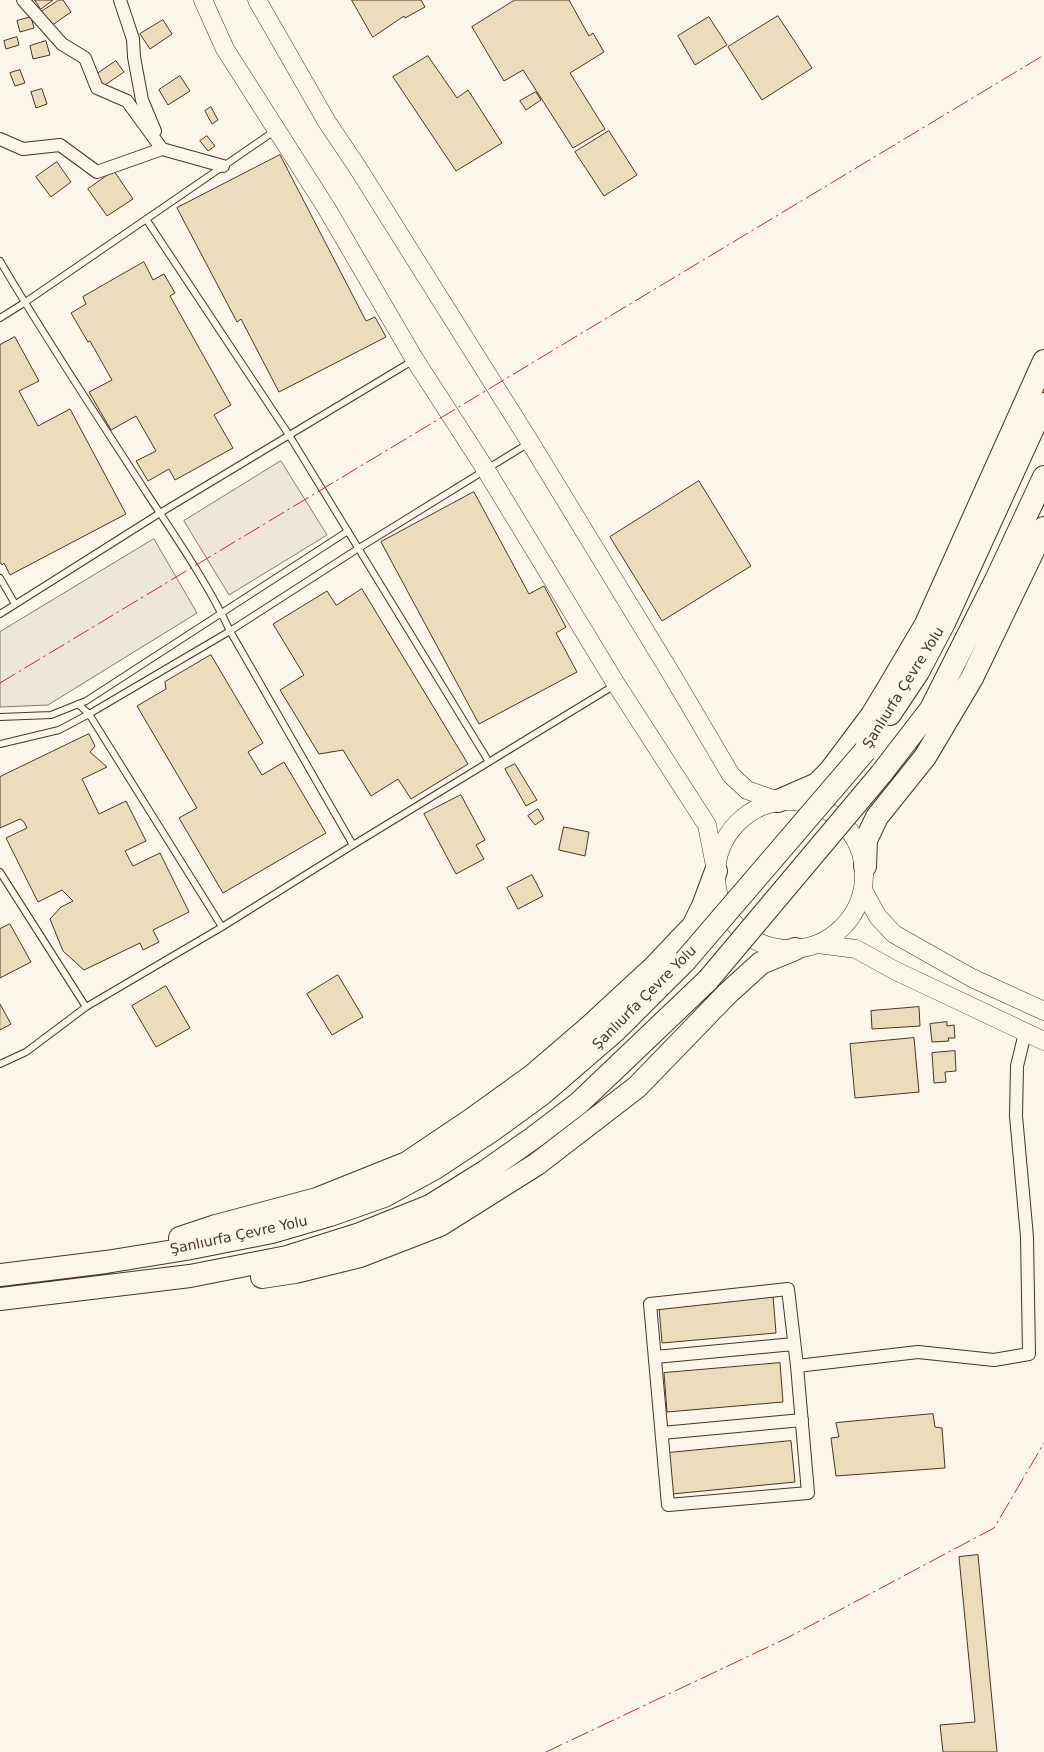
<!DOCTYPE html>
<html>
<head>
<meta charset="utf-8">
<style>
	body { margin:0 }
	canvas { display:block; background:#fbf6e9 }
</style>
</head>
<body>
<canvas width="1044" height="1752"></canvas>
<script>
const g = document.querySelector('canvas').getContext('2d');
g.lineJoin = 'round';
function fill(path, color) { g.fillStyle = color; g.fill(path, 'evenodd'); }
function stroke(path, color, width, dash) { g.strokeStyle = color; g.lineWidth = width; g.lineCap = dash ? 'butt' : 'round'; g.setLineDash(dash || []); g.stroke(path); }
function write(font, color, halo, rows, align = 'center') {
  g.font = font + ' "DejaVu Sans",sans-serif'; g.lineWidth = 4; g.setLineDash([]); g.textBaseline = 'middle'; g.strokeStyle = halo; g.fillStyle = color; for (const [text, x, y, turn = 0] of rows) {
    g.save(); g.translate(x, y); g.rotate((+turn || 0) * Math.PI / 180); g.textAlign = isNaN(turn) ? turn : align; if (halo) g.strokeText(text, 0, 0); g.fillText(text, 0, 0); g.restore();
  }
}
const green = new Path2D(`
	M281 461 327 535 229 595 184 521Z
	M154 539 197 613 48 705 0 707V632Z`);
const building = new Path2D(`
	M35 0H53L41 9Z
	M59 0H63L71 12 51 26 41 12Z
	M352 0H421L425 7 405 18 404 16 373 37Z
	M515 0H569L589 36 593 33 604 52 570 73 605 129 573 148 523 70 504 81 472 27Z
	M778 16 812 68 762 100 728 47Z
	M31 17 34 28 20 32 17 21Z
	M709 17 727 45 695 65 678 36Z
	M163 20 172 34 150 49 140 34Z
	M17 37 19 45 6 49 4 41Z
	M46 41 50 55 33 59 30 46Z
	M428 56 457 98 468 90 502 143 456 171 393 77Z
	M116 61 124 72 102 87 94 76Z
	M20 70 25 83 15 86 10 73Z
	M180 76 190 91 168 105 159 90Z
	M42 89 47 104 36 108 31 92Z
	M536 92 541 100 526 110 520 101Z
	M211 107 218 120 212 124 205 111Z
	M609 131 637 175 604 196 575 152Z
	M207 136 215 146 208 151 200 141Z
	M280 155 366 321 375 317 386 337 279 392 241 319 237 322 177 208Z
	M57 162 71 182 51 197 36 177Z
	M114 171 133 199 107 216 88 189Z
	M144 262 153 280 164 274 175 293 170 296 231 405 214 415 233 448 175 480 169 469 148 481 136 461 156 451 136 416 111 430 89 392 112 380 90 341 88 342 71 313 86 304 83 297Z
	M15 337 39 381 19 391 38 426 70 409 126 514 10 575 4 563 2 565 0 562V345Z
	M699 481 751 566 662 621 610 537Z
	M474 492 529 594 544 586 566 627 556 633 577 672 479 724 381 542Z
	M362 589 468 764 411 799 398 779 371 796 343 750 319 754 280 690 304 675 273 624 327 591 336 605Z
	M211 655 263 743 248 752 262 775 284 762 326 833 223 893 179 818 197 808 137 706 166 689 165 682Z
	M89 734 95 746 90 752 107 767 82 779 99 814 126 801 146 841 125 851 133 866 160 853 189 912 153 930 159 942 143 950 140 943 84 970 63 951 50 919 61 907 73 901 62 890 38 902 6 838 27 828 24 822 20 819 0 828V777Z
	M515 764 537 800 526 806 505 769Z
	M461 795 485 840 476 845 484 859 456 874 424 814Z
	M538 809 544 819 535 825 528 816Z
	M564 827 589 832 585 856 559 850Z
	M532 875 543 896 518 909 507 888Z
	M10 924 31 962 0 978V929Z
	M338 975 363 1017 332 1035 307 994Z
	M166 986 190 1028 156 1047 132 1006Z
	M0 1004 11 1024 0 1030Z
	M919 1007 920 1026 872 1029 871 1011Z
	M947 1022V1026L954 1025 955 1038H948L949 1041 932 1042 930 1024Z
	M914 1038 919 1092 855 1098 850 1044Z
	M955 1051 956 1071 945 1072 946 1082 934 1083 932 1053Z
	M773 1296 776 1333 662 1343 659 1307Z
	M780 1363 783 1402 667 1412 664 1373Z
	M933 1414 935 1427 942 1428 945 1468 836 1476 831 1438 839 1437 836 1423Z
	M791 1441 795 1482 672 1494 668 1453Z
	M978 1555 997 1752H943L940 1725 975 1722 959 1557Z`);
const lane = new Path2D(`
	M146 219 289 435 489 762
	M0 261C47 341 98 417 148 495 177 539 208 584 230 631L353 845
	M0 318 24 303 276 130
	M0 578 15 604
	M0 614 160 513 414 360
	M78 704 89 714 222 927
	M0 717 51 715 86 701 348 531
	M0 744 59 730 89 714 230 631 359 548 529 443
	M0 872 86 1007 222 927 353 845 615 685
	M0 1064 26 1052 86 1007`);
const street = new Path2D(`
	M23 0 62 44 85 58 97 88 127 101 162 149
	M120 0 133 39 134 57 142 100 155 131
	M0 139 23 149 60 145 97 172 162 149 223 166
	M788 1289 797 1366 808 1493 668 1505 650 1304Z
	M655 1357 794 1344
	M797 1366 918 1352 994 1360 1029 1354 1027 1237 1016 1116 1017 1066 1025 1033
	M662 1433 802 1420`);
const secondary = new Path2D(`
	M203 0 225 49 327 209 415 360 486 470 616 684 707 825 716 871
	M257 0 327 122 356 165 530 442 672 675 731 775 747 790 778 801
	M716 875a74 74 0 1 1 148 0a74 74 0 1 1-148 0Z
	M863 890 878 917 894 934 972 978 1044 1011
	M818 944 856 949 894 970 1044 1041`);
const highway = new Path2D(`
	M890 714 918 672 945 621 1044 404
	M881 774 931 709 996 580 1044 477
	M778 801 817 784 830 771 872 715 889 687 926 624 1044 361
	M865 866 866 840 877 817 925 757 972 678 1044 528
	M180 1238 216 1226 317 1199 407 1163 471 1120 532 1076 589 1027 654 967 693 926 703 906 716 871
	M0 1275 106 1262 186 1249 272 1232 330 1215 384 1196 435 1168 491 1131 542 1094 615 1031 685 961
	M262 1277 295 1272 360 1256 440 1225 537 1164 637 1087 728 993 761 963 795 949
	M0 1299 190 1276 287 1257 360 1234 430 1206 486 1171 533 1138 579 1103 708 980`);
const highwayBridge = new Path2D(`
	M685 961 865 751
	M708 980 881 774`);
const power = new Path2D(`
	M0 683 1044 55
	M546 1752 787 1638 994 1528 1044 1443`);
const streetNames = [
	["Şanlıurfa Çevre Yolu",904,688,-58],
	["Şanlıurfa Çevre Yolu",645,998,-45],
	["Şanlıurfa Çevre Yolu",239,1236,-12]
];
fill(green, '#ede6d9');
stroke(green, '#887966', 1);
fill(building, '#ecdcbc');
stroke(building, '#4a3520', 1);
stroke(lane, '#4a3520', 8);
stroke(street, '#4a3520', 14);
stroke(secondary, '#4a3520', 19);
stroke(highway, '#4a3520', 24);
stroke(lane, '#fbf6e9', 6);
stroke(street, '#fbf6e9', 12);
stroke(secondary, '#fbf6e9', 18);
stroke(highway, '#fbf6e9', 22);
stroke(highwayBridge, '#4a3520', 24, []);
stroke(highwayBridge, '#fbf6e9', 22);
stroke(power, '#c62828', 1, [18, 4, 2.5, 4]);
write('14px', '#4a3520', '#fbf6e9', streetNames);
</script>
</body>
</html>
